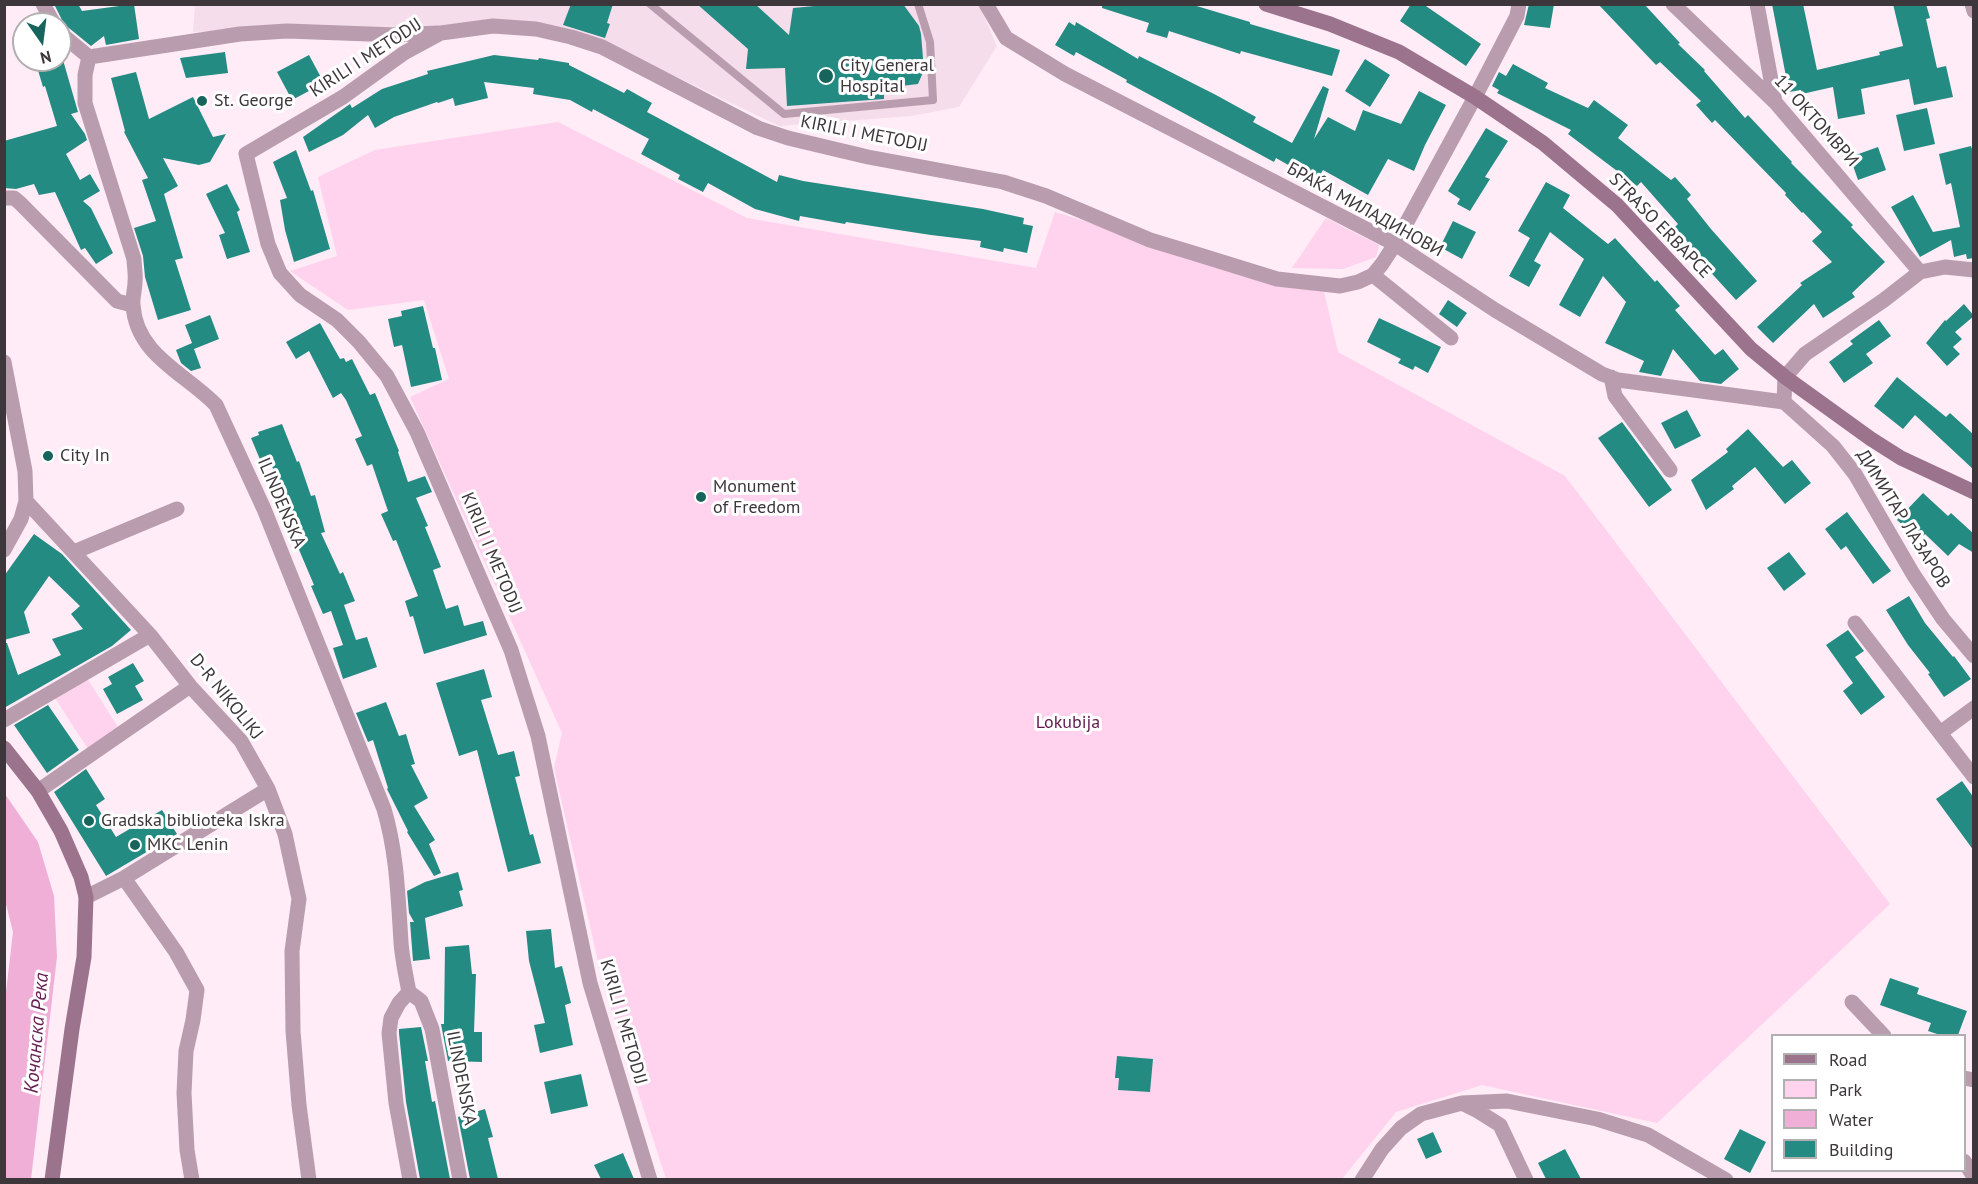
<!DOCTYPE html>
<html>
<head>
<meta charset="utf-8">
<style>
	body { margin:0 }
	#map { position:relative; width:1978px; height:1184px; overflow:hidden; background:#ffecf7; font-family:"PT Sans",sans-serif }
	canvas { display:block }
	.frame { position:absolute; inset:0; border:6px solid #3d363a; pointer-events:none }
	.legend { position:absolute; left:1771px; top:1034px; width:195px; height:138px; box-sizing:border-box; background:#fff; border:2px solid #b1afb0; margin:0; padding:8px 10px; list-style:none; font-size:18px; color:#3d363a }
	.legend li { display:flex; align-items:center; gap:12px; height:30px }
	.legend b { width:30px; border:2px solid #b1afb0 }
	.north { position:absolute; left:12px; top:12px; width:60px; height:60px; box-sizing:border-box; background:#fff; border:2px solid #b1afb0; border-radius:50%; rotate:166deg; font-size:16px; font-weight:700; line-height:24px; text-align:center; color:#3d363a }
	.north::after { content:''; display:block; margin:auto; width:21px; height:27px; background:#17645d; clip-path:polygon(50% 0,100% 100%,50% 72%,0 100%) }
</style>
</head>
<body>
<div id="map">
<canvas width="1978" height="1184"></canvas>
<div class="frame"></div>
<ul class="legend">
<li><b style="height:8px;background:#9c738d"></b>Road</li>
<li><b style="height:16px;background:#ffd2ed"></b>Park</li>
<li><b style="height:16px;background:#f0afd7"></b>Water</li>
<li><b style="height:16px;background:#248b83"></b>Building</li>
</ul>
<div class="north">N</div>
</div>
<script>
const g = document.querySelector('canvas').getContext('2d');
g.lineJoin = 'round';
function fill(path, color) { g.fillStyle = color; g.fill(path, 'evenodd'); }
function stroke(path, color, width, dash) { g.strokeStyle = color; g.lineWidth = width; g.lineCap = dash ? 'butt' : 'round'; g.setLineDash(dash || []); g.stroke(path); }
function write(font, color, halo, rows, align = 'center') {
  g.font = font + ' "PT Sans",sans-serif'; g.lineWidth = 6; g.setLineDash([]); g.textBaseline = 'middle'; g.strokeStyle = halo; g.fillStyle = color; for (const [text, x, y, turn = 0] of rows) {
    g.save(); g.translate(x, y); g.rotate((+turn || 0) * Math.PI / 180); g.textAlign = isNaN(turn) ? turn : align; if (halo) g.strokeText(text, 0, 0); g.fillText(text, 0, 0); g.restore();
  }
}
const built = new Path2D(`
	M195 4H979L997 46 959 107 911 116 779 126 610 45 537 24 432 30 288 28 193 32Z`);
const green = new Path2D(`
	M558 122 747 218 1036 268 1055 212 1324 292 1338 352 1565 476 1890 904 1657 1123 1482 1085 1396 1112 1342 1179H666L603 983 554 768 562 733 410 397 449 379 424 300 348 310 290 271 337 256 318 177 375 150Z
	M1326 218 1379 245 1376 257 1343 269 1292 268Z
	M87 678 119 729 88 749 55 698Z`);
const water = new Path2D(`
	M5 794 38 842 54 896 57 957 31 1179H5L4 1009 13 932 5 900Z`);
const building = new Path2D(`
	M54 4H78L82 11 134 4 139 39 106 45 104 36 91 46 64 24Z
	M571 4H613L607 23 610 24 605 38 563 25Z
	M697 4H755L789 35 793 8 836 4H903L919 26 921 34 924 70 918 84 884 88V99L787 106 785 68 746 69 748 49Z
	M1102 4H1190L1250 22V24L1340 50 1332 76 1241 51 1240 54 1169 31 1167 38 1146 32 1149 23 1102 8Z
	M1411 4H1423L1481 44 1466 66 1400 21Z
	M1529 4H1554L1550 28 1524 25Z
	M1598 4H1644L1680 43 1678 44 1705 70 1704 71 1745 118 1748 115 1792 162 1791 163 1853 225 1851 227 1885 262 1852 293 1855 297 1823 318 1814 304 1773 343 1757 327 1802 285 1800 283 1832 262 1812 241 1822 232 1803 212 1802 213 1785 195 1786 193 1715 120 1712 123 1696 105 1701 101 1660 62 1656 65Z
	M1772 4H1803L1817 70 1880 55 1879 52 1903 46 1893 4H1926L1930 18 1926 19 1937 68 1946 66 1953 97 1914 105 1909 79 1861 89 1865 114 1838 119 1833 87 1802 94 1801 90 1789 92Z
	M1069 22 1075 26 1076 22 1138 59 1139 56 1216 95 1256 117 1253 122 1292 143 1323 86 1329 89 1314 139 1328 117 1355 131 1363 110 1401 124 1419 91 1446 105 1425 145 1414 171 1388 159 1368 195 1323 170 1316 181 1276 158 1274 162 1126 82 1127 80 1076 52 1074 56 1055 45Z
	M225 52 228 73 186 78 180 58Z
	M309 55 324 83 292 100 277 72Z
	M494 55 538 60 539 58 569 63V65L624 93 627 89 652 103 647 112 777 182 779 175 803 181 983 209 1024 218 1023 224 1033 226 1027 253 1004 248 1003 252 980 247 981 241 931 235 846 222 845 224 800 216 799 221 755 209 708 183 703 192 678 179 680 175 641 154 649 139 593 109 592 112 570 100 533 94 534 88 484 82 488 98 455 106 453 98 438 103 437 102 394 117 375 128 368 115 343 135 309 152 303 137 350 104 352 108 382 89 428 74 427 71Z
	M1365 59 1390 75 1370 107 1345 91Z
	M35 60H63L78 112 71 114 85 134 87 140 66 154 80 180 90 174 100 191 83 201 91 208 113 253 96 264 85 248 81 250 55 192 39 195 34 184 16 189 4 188V141L57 126 45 86 43 87Z
	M1513 64 1548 83 1545 88 1588 108 1594 100 1628 125 1618 138 1671 180 1675 177 1691 195 1687 199 1711 229 1757 281 1736 300 1704 265 1705 263 1675 227 1678 224 1641 182 1637 186 1568 134 1571 130 1497 93 1499 90 1492 86 1499 72 1506 76Z
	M136 72 149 119 193 97 213 137 226 134 210 162 199 165 163 158 178 186 164 194 183 258 175 260 191 310 158 320 145 277 143 256 134 228 156 221 142 180 148 178 124 132 125 131 111 78Z
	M1927 108 1935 144 1904 151 1896 115Z
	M1486 128 1508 141 1485 177 1490 179 1470 211 1457 204 1460 199 1448 191Z
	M1971 146 1974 155V258L1967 259 1966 254 1954 257 1951 240 1920 257 1891 207 1913 195 1933 232 1960 227 1951 183 1946 185 1939 154Z
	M1878 147 1886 170 1858 180 1850 157Z
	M296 150 311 191 313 190 330 249 294 262 285 230 280 200 287 198 273 162Z
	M1546 182 1570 195 1563 208 1608 244 1615 238 1655 282 1657 280 1680 306 1675 310 1715 355 1723 349 1739 369 1721 384 1700 381 1673 349 1661 376 1639 372 1644 361 1605 343 1626 302 1603 276 1580 317 1559 305 1584 259 1550 232 1534 261 1541 265 1529 287 1509 276 1530 238 1518 231Z
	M227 184 240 210 237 212 250 252 227 259 219 235 225 233 206 194Z
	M1453 221 1476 232 1462 259 1440 247Z
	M1448 300 1467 313 1457 327 1439 314Z
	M1964 304 1974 316 1955 332 1962 339 1953 347 1960 354 1947 366 1926 343 1945 320 1946 321Z
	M423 306 433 348H435L442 380 411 387 402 345 394 347 388 319 402 316 401 311Z
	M210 315 219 339 194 349 201 368 191 371 181 363 176 350 192 343 185 325Z
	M1379 318 1441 347 1428 373 1415 366 1413 370 1398 363 1401 359 1367 342Z
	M1879 320 1891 336 1866 354 1873 363 1844 383 1829 362 1853 344 1850 341Z
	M320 323 340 359 344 358 346 362 352 359 370 395 375 393 399 451 398 452 408 482 425 476 432 492 416 498 428 526 425 527 441 567 433 570 446 609 458 605 464 626 483 621 487 635 424 654 413 616 410 617 405 601 418 596 396 540 393 541 381 514 388 511 372 464 367 466 355 439 362 436 346 400 341 393 333 398 309 351 296 359 286 342Z
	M1897 377 1946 417 1950 413 1974 435V470L1915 415 1903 429 1874 406Z
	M1687 410 1701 436 1675 449 1661 423Z
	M1622 422 1672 490 1649 507 1598 438Z
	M282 424 297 462 299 461 311 496 315 495 325 532 321 533 340 574 343 572 355 601 344 605 356 640 367 637 377 667 343 679 333 648 343 645 331 611 323 614 311 586 314 585 297 545 300 543 288 500 284 501 272 466 264 469 251 438 259 435 258 432Z
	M1748 429 1783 467 1792 460 1811 483 1785 504 1755 467 1732 486 1734 489 1706 510 1691 480 1728 452 1726 449Z
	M1923 493 1948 516 1951 513 1974 534V553L1959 544 1948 556 1925 534 1919 540 1897 520Z
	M1847 512 1891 571 1873 584 1846 546 1841 550 1825 529Z
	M34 534 62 554 131 630 112 646 4 708V643H7L18 675 61 655 52 639 83 629 71 614 80 606 49 576 24 612 30 633 4 640V576Z
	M1789 552 1806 574 1784 591 1767 568Z
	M1909 596 1925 623 1953 657 1954 656 1971 679 1944 697 1928 674 1930 673 1908 645 1886 610Z
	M1848 630 1864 651 1855 657 1885 697 1861 715 1843 691 1853 683 1826 645Z
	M133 663 144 681 135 686 143 700 117 714 103 689 112 684 108 677Z
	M484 669 492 697 481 700 498 755 514 751 520 776 515 777 530 835 533 834 541 863 508 872 477 750 459 756 436 683Z
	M386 702 399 736 406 734 415 764 411 765 428 798 414 806 435 840 429 844 441 873 434 876 407 832 408 831 387 789 388 788 373 740 368 742 356 713Z
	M48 705 79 750 47 773 14 725Z
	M86 769 105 799 96 805 116 837 162 810 177 834 106 876 54 792Z
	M1962 781 1974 798V851L1936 799Z
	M458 872 463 890 459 891 463 906 425 918 430 959 413 961 410 922H414L409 913 407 891 425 882Z
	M551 929 555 968 562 966 571 1003 565 1005 573 1045 540 1053 534 1025 545 1023 529 961 526 931Z
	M469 945 472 974H476L474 1032H482V1062L448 1061 441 1024H444L445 947Z
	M1890 978 1919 988 1917 994 1967 1011 1958 1035H1940L1928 1031 1931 1023 1880 1005Z
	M421 1027 428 1061H425L432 1102 435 1101 450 1179H420L406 1102 399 1033V1029Z
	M1117 1056 1153 1059 1150 1092 1118 1090 1119 1078H1115Z
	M581 1074 588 1106 551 1114 544 1082Z
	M485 1109 493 1137 488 1138 498 1179H470L458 1117Z
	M1740 1129 1766 1142 1750 1173 1724 1159Z
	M1433 1132 1442 1152 1426 1159 1417 1139Z
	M1565 1149 1581 1179H1546L1538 1163Z
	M623 1153 634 1179H601L594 1165Z`);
const lane = new Path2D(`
	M650 4 784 114 933 100 930 42 918 4`);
const street = new Path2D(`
	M43 4 54 24
	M986 4 1006 38 1065 74 1395 244 1495 310 1602 374 1618 380 1784 402
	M1673 4 1775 102 1920 272 1884 300 1805 354 1785 377 1784 402 1833 446 1855 474 1913 574 1943 619 1974 656
	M1757 4 1775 102
	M1972 4 1974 11
	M60 33 89 57 85 75V103L134 259C134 266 136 274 135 282 135 290 132 298 133 305 136 355 185 373 216 405L264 509 384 809C397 853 398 896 401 942 402 958 406 976 409 992L421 1001 432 1029 460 1180
	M89 57 240 34 287 31 396 35 438 33
	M4 198H14L20 203 117 301 132 305
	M1920 272 1945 267 1974 270
	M1373 275 1451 338
	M4 362 25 471 26 501 21 519 4 550
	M1611 377 1615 396 1670 470
	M26 501 150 635 190 686 241 741 268 789 285 834 299 899 292 951 293 1031 299 1105 309 1180
	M74 552 177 509
	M1855 623 1974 777
	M4 720 150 635
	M1940 733 1974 708
	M38 791 190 686
	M124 878 176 952 197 990 193 1020 186 1051 184 1093 187 1150 192 1180
	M86 897 124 878 268 789
	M409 992 399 1003 391 1018 389 1033 396 1103 410 1180
	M1852 1002 1884 1036
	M1964 1078 1974 1080
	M1462 1103 1507 1101 1597 1119 1648 1135 1726 1180
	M1964 1161 1974 1177
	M650 1180 590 983 538 736 511 650 417 432 387 376 359 342 337 320 300 295 280 273 268 244 246 154 343 97 404 53 441 33 493 26 536 29 571 37 602 47 758 128 788 138 868 157 1003 182 1046 196 1150 240 1193 253 1277 279 1340 286 1358 282 1373 275 1382 264 1395 244 1475 97 1517 16 1519 4
	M1362 1180 1382 1149 1401 1128 1421 1114 1462 1103 1476 1110 1500 1125 1526 1180`);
const secondary = new Path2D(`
	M1266 4 1330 24 1399 52 1475 97 1543 143 1617 205 1751 349 1785 377 1871 439 1901 458 1974 492
	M4 748 38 791 61 831 81 877 86 897 84 957 72 1029 52 1180`);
const markers = [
	[826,76,8,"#17645d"],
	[202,101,6,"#17645d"],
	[48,456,6,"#17645d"],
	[701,497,6,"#17645d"],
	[89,821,6,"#17645d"],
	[135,845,6,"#17645d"]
];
const streetNames = [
	["KIRILI I METODIJ",366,58,-33],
	["11 ОКТОМВРИ",1816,121,48],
	["KIRILI I METODIJ",864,134,11],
	["БРАЌА МИЛАДИНОВИ",1365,210,29],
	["STRASO ERBAPCE",1660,226,46],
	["ILINDENSKA",281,503,67],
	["ДИМИТАР ЛАЗАРОВ",1903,519,58],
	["KIRILI I METODIJ",491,553,67],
	["D-R NIKOLIKJ",226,697,51],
	["KIRILI I METODIJ",623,1022,74],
	["ILINDENSKA",461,1078,79]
];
const poiNames = [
	["City General",840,66],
	["Hospital",840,87],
	["St. George",214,101],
	["City In",60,456],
	["Monument",713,487],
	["of Freedom",713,508],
	["Gradska biblioteka Iskra",101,821],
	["MKC Lenin",147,845]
];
const parkNames = [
	["Lokubija",1068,723]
];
const waterNames = [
	["Кочанска Река",37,1033,-85]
];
fill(built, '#f6ddeb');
fill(green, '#ffd2ed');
fill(water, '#f0afd7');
fill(building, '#248b83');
stroke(lane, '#b99dae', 8);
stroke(street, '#b99dae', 15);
stroke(secondary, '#9c738d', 15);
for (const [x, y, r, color] of markers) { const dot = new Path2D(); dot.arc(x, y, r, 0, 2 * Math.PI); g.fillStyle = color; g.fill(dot); stroke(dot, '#fff', 2); }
write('18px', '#3d363a', '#fff', streetNames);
write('18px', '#3d363a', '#fff', poiNames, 'left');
write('18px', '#62194d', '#fff', parkNames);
write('italic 20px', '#661d51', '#fff', waterNames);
</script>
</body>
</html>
